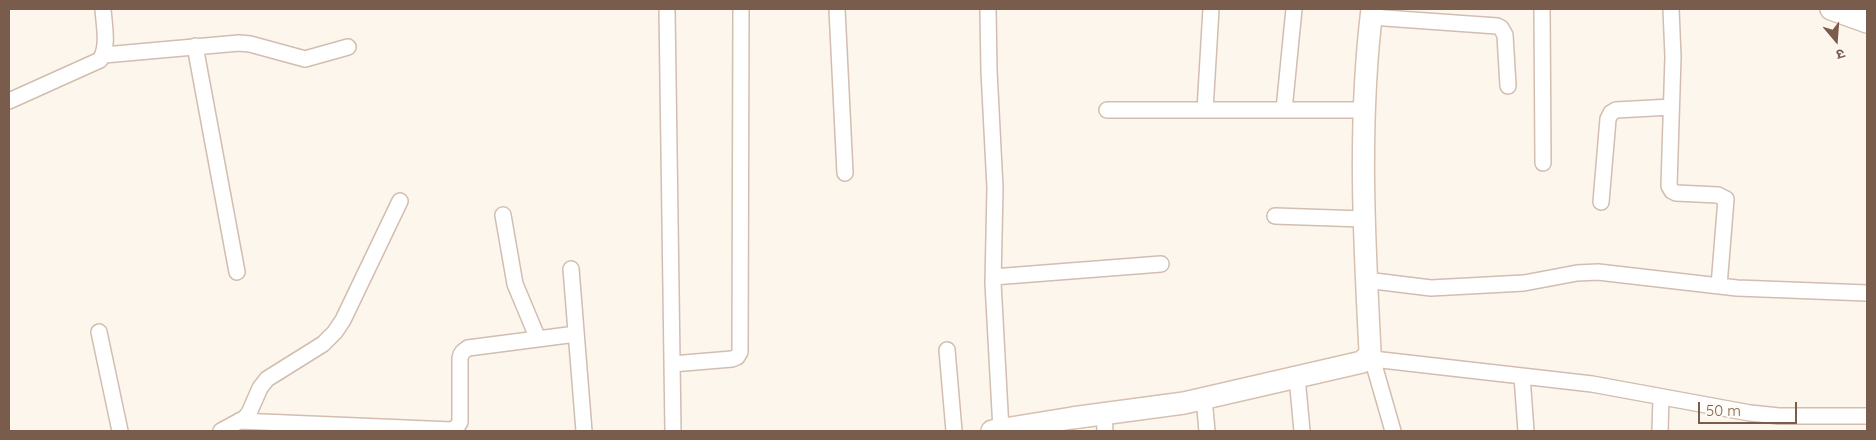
<!DOCTYPE html>
<html>
<head>
<meta charset="utf-8">
<style>
	body { margin:0 }
	#map { position:relative; width:1876px; height:440px; overflow:hidden; background:#fdf6ec; font-family:Quicksand,"Noto Sans Devanagari",sans-serif }
	canvas { display:block }
	.frame { position:absolute; inset:0; border:10px solid #7a5c4d; pointer-events:none }
	.north { position:absolute; left:1811px; top:15px; width:50px; height:50px; -webkit-text-stroke:4px #fffaf3; paint-order:stroke; rotate:162deg; font-size:14px; font-weight:700; line-height:20px; text-align:center; color:#7a5c4d }
	.north::after { content:''; display:block; margin:auto; width:18px; height:22px; background:#7a5c4d; clip-path:polygon(50% 0,100% 100%,50% 72%,0 100%) }
	.scale { position:absolute; left:1698px; top:402px; width:99px; height:22px; box-sizing:border-box; border:2px solid #7a5c4d; border-top:0; padding-left:6px; font-size:15px; line-height:18px; white-space:nowrap; color:#7a5c4d; -webkit-text-stroke:4px #fffaf3; paint-order:stroke }
</style>
</head>
<body>
<div id="map">
<canvas width="1876" height="440"></canvas>
<div class="frame"></div>
<div class="north">उ</div>
<div class="scale">50 m</div>
</div>
<script>
const g = document.querySelector('canvas').getContext('2d');
g.lineJoin = 'round';
function stroke(path, color, width, dash) { g.strokeStyle = color; g.lineWidth = width; g.lineCap = dash ? 'butt' : 'round'; g.setLineDash(dash || []); g.stroke(path); }
const street = new Path2D(`
	M667 9 673 431
	M837 9 845 173
	M988 9 989 71 995 188 993 283 1001 430
	M1542 9 1543 163
	M1671 9 1673 57 1669 186 1672 191 1676 193 1718 195 1726 199 1719 286
	M1371 17 1497 26 1501 28 1505 35 1508 86
	M195 46 237 272
	M104 55 239 43 250 44 305 59 348 47
	M9 101 100 60C109 47 104 25 103 9
	M1107 110H1363
	M1205 110 1211 9
	M1284 110 1294 9
	M1601 202 1608 119 1611 113 1616 110 1671 107
	M503 215 515 284 538 339
	M1275 216 1363 219
	M571 269 584 431
	M993 277 1161 264
	M1366 280 1431 288 1524 283 1577 273 1598 272 1737 288 1867 293
	M99 332 120 431
	M947 350 954 431
	M1370 351 1393 431
	M1373 359 1592 384 1750 413 1779 416H1867
	M672 364 732 359 737 357 740 352 741 9
	M1522 376 1526 431
	M1297 377 1302 431
	M1204 398 1207 431
	M1104 414 1105 431
	M239 421 452 430 457 427 460 422V358C461 352 464 351 468 348L576 334
	M221 431 245 418 249 413 260 388 267 379 323 344 335 332 343 320 400 201
	M1660 431 1661 397`);
const secondary = new Path2D(`
	M1831 9 1867 22
	M992 431 1072 418 1184 403 1362 362 1369 355 1370 351C1364 237 1358 123 1372 9`);
stroke(street, '#d1beb0', 18);
stroke(secondary, '#d6c0b0', 24);
stroke(street, '#fff', 15);
stroke(secondary, '#fff', 21);
</script>
</body>
</html>
